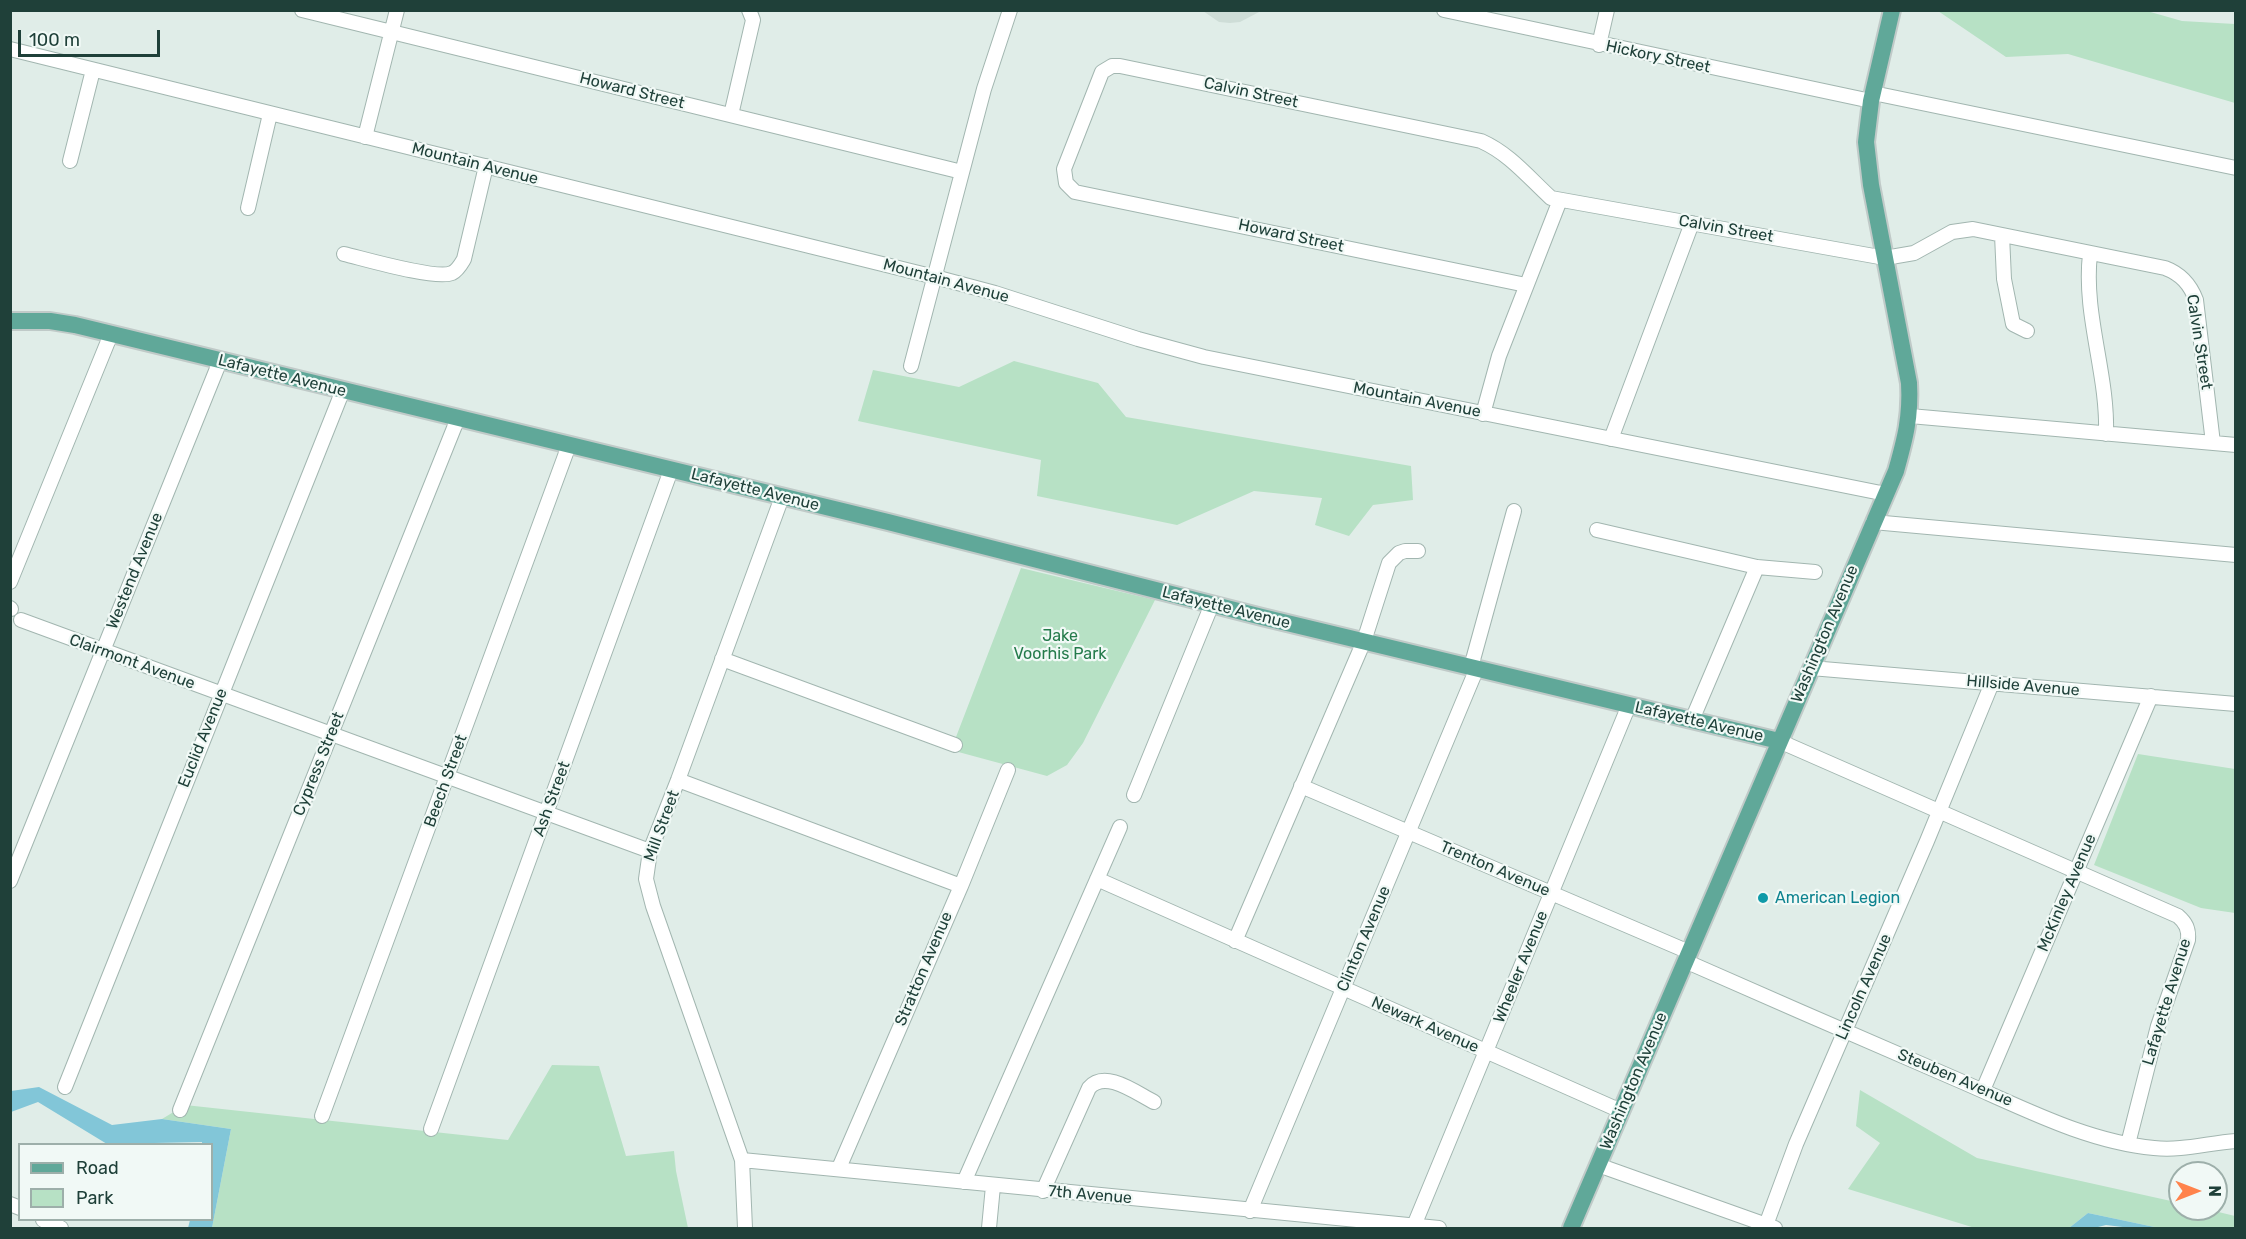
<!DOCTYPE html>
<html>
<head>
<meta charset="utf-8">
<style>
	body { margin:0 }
	#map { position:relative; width:2246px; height:1239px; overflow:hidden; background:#e0ede8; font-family:Rubik,sans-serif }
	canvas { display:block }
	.frame { position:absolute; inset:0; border:12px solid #1f4039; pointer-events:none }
	.legend { position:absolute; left:18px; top:1143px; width:195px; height:78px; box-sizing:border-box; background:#f1f9f6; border:2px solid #9dafaa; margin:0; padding:8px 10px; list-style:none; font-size:18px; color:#1f4039 }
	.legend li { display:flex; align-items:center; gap:12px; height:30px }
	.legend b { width:30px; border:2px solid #9dafaa }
	.north { position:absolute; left:2168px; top:1161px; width:60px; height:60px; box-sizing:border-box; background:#f1f9f6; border:2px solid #9dafaa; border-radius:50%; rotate:90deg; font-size:16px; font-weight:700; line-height:24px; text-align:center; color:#1f4039 }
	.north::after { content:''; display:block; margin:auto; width:21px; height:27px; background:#ff834c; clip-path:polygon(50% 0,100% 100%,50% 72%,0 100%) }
	.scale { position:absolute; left:18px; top:30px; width:142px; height:27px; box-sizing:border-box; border:3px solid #1f4039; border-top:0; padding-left:8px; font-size:18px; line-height:21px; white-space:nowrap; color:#1f4039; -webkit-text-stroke:4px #f1f9f6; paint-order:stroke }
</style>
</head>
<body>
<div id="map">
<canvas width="2246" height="1239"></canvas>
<div class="frame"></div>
<ul class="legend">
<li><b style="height:8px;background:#60a899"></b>Road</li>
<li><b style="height:16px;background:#b7e1c5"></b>Park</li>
</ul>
<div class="north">N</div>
<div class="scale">100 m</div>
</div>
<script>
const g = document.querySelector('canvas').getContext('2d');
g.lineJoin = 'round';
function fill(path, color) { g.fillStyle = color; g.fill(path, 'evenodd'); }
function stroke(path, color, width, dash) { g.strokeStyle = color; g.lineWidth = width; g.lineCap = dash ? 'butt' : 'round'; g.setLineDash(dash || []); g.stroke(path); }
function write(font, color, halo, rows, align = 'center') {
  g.font = font + ' Rubik,sans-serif'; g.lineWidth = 4.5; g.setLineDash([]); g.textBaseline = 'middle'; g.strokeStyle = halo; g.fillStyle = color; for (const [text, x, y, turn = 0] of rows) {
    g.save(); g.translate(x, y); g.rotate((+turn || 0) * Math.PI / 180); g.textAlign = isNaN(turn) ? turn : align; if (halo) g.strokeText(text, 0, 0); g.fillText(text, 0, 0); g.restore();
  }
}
const built = new Path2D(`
	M1203 11H1261L1240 22 1230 23 1219 22Z`);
const green = new Path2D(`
	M1938 11H2147L2182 21 2235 24V103L2068 54 2006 57Z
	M1014 361 1098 383 1126 417 1411 466 1413 500 1373 505 1349 536 1315 525 1322 498 1254 491 1177 525 1037 496 1041 460 858 421 873 370 959 387Z
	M1021 568 1155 600 1083 743 1067 765 1047 776 951 750Z
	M2138 754 2235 769V913L2201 908 2094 865Z
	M552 1065 599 1066 626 1156 674 1151 676 1171 688 1228H212L231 1129 162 1119 185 1105 508 1140Z
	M1860 1090 1977 1158 2180 1203V1209H2206L2235 1216V1228H2159L2088 1213 2069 1228H1975L1848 1189 1880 1143 1856 1126Z`);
const water = new Path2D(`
	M39 1087 112 1125 162 1119 231 1129 212 1228H188L190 1220H212V1144H202V1142L107 1144 38 1102 11 1112V1091Z
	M2088 1213 2159 1228H2131L2106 1225 2094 1228H2069Z`);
const minor = new Path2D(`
	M302 10 962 172
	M1444 10 1871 101
	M1599 45 1607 10
	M10 49 935 277 995 293 1138 339 1204 357 1886 494
	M1873 93 2236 168
	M731 115 753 20 749 10
	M365 137 397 10
	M70 161 93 70
	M248 208 270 114
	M2002 235 2004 279 2013 324 2027 331
	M344 254C365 259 436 280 452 273 458 270 461 264 464 259L486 166
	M2090 254C2083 315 2108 373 2106 434
	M1526 285 1075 192 1066 183 1064 169 1102 72 1112 66H1120L1481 141C1510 154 1528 177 1551 198L1885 258 1914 253 1952 232 1973 229 2165 268C2181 274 2190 284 2196 300L2213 443
	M911 366 984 89 1010 10
	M1483 414 1499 356 1560 200
	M1910 416 2236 445
	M1611 439 1692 223
	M1873 522 2236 555
	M1597 530 1757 567 1815 572
	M10 582 111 334
	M10 608 11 609
	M21 620 650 851
	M722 659 955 745
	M1471 667 1514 511
	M1811 668 2236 704
	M1692 720 1757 567
	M1779 741 2178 916C2186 923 2189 929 2188 940L2158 1026 2128 1144
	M678 780 961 886
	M1301 786 1689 952
	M1134 795 1212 604
	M1097 879 1621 1111
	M10 881 220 361
	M1235 941 1364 641 1389 563 1399 553 1405 551H1418
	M1685 961C1778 1002 1872 1043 1965 1083 2025 1109 2088 1142 2154 1148 2182 1151 2208 1143 2236 1141
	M65 1087 343 390
	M1983 1090 2151 696
	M180 1110 458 418
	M322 1116 569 445
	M431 1129 671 470
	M742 1160 1439 1228
	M1598 1165 1775 1228
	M839 1168 961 886 1008 770
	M964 1182 1120 827
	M1043 1191 1089 1088C1105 1069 1136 1093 1154 1102
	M10 1204 20 1208
	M1250 1211 1477 668
	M43 1220 61 1228
	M1766 1225 1796 1144 1927 841 1992 683
	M745 1228 742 1160 653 906 646 879 650 851 678 780 782 497
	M989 1228 993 1186
	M1413 1228 1629 705`);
const major = new Path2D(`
	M10 321H50L75 325 888 522 1262 617 1779 741
	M1571 1228 1896 471C1905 439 1911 417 1909 383L1871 185 1866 142 1871 101 1892 10`);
const markers = [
	[1763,898,6,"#0f9aa8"]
];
const streetNames = [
	["Hickory Street",1658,57,12],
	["Howard Street",632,91,14],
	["Calvin Street",1251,93,12],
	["Mountain Avenue",475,164,14],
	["Calvin Street",1726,229,10],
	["Howard Street",1291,236,12],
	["Mountain Avenue",946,281,15],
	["Calvin Street",2199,342,81],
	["Lafayette Avenue",282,376,14],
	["Mountain Avenue",1417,400,11],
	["Lafayette Avenue",755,490,14],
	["Westend Avenue",135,571,-68],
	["Lafayette Avenue",1226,608,14],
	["Washington Avenue",1825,634,-67],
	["Clairmont Avenue",132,662,20],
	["Hillside Avenue",2023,686,5],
	["Lafayette Avenue",1699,722,13],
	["Euclid Avenue",203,738,-68],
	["Cypress Street",319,764,-68],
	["Beech Street",446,781,-70],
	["Ash Street",552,799,-70],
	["Mill Street",662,826,-70],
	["Trenton Avenue",1495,869,23],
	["McKinley Avenue",2067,893,-67],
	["Clinton Avenue",1364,939,-67],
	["Wheeler Avenue",1521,967,-68],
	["Stratton Avenue",924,969,-67],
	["Lincoln Avenue",1864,987,-66],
	["Lafayette Avenue",2167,1002,-73],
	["Newark Avenue",1425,1025,24],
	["Steuben Avenue",1955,1078,23],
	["Washington Avenue",1634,1081,-67],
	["7th Avenue",1090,1195,5]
];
const parkNames = [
	["Jake",1060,636],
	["Voorhis Park",1060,654]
];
const cultureNames = [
	["American Legion",1775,898]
];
fill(built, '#ceddd7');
fill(green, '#b7e1c5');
fill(water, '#82c6d8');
stroke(minor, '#a2b6b0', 16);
stroke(major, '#c0cac8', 20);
stroke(minor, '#fff', 14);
stroke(major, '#60a899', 16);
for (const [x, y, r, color] of markers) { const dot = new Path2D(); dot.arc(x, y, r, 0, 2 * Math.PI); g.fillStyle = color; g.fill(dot); stroke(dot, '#f1f9f6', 2); }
write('16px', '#1f4039', '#f1f9f6', streetNames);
write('16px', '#247b4b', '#f1f9f6', parkNames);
write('16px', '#0d838f', '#f1f9f6', cultureNames, 'left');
</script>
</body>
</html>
